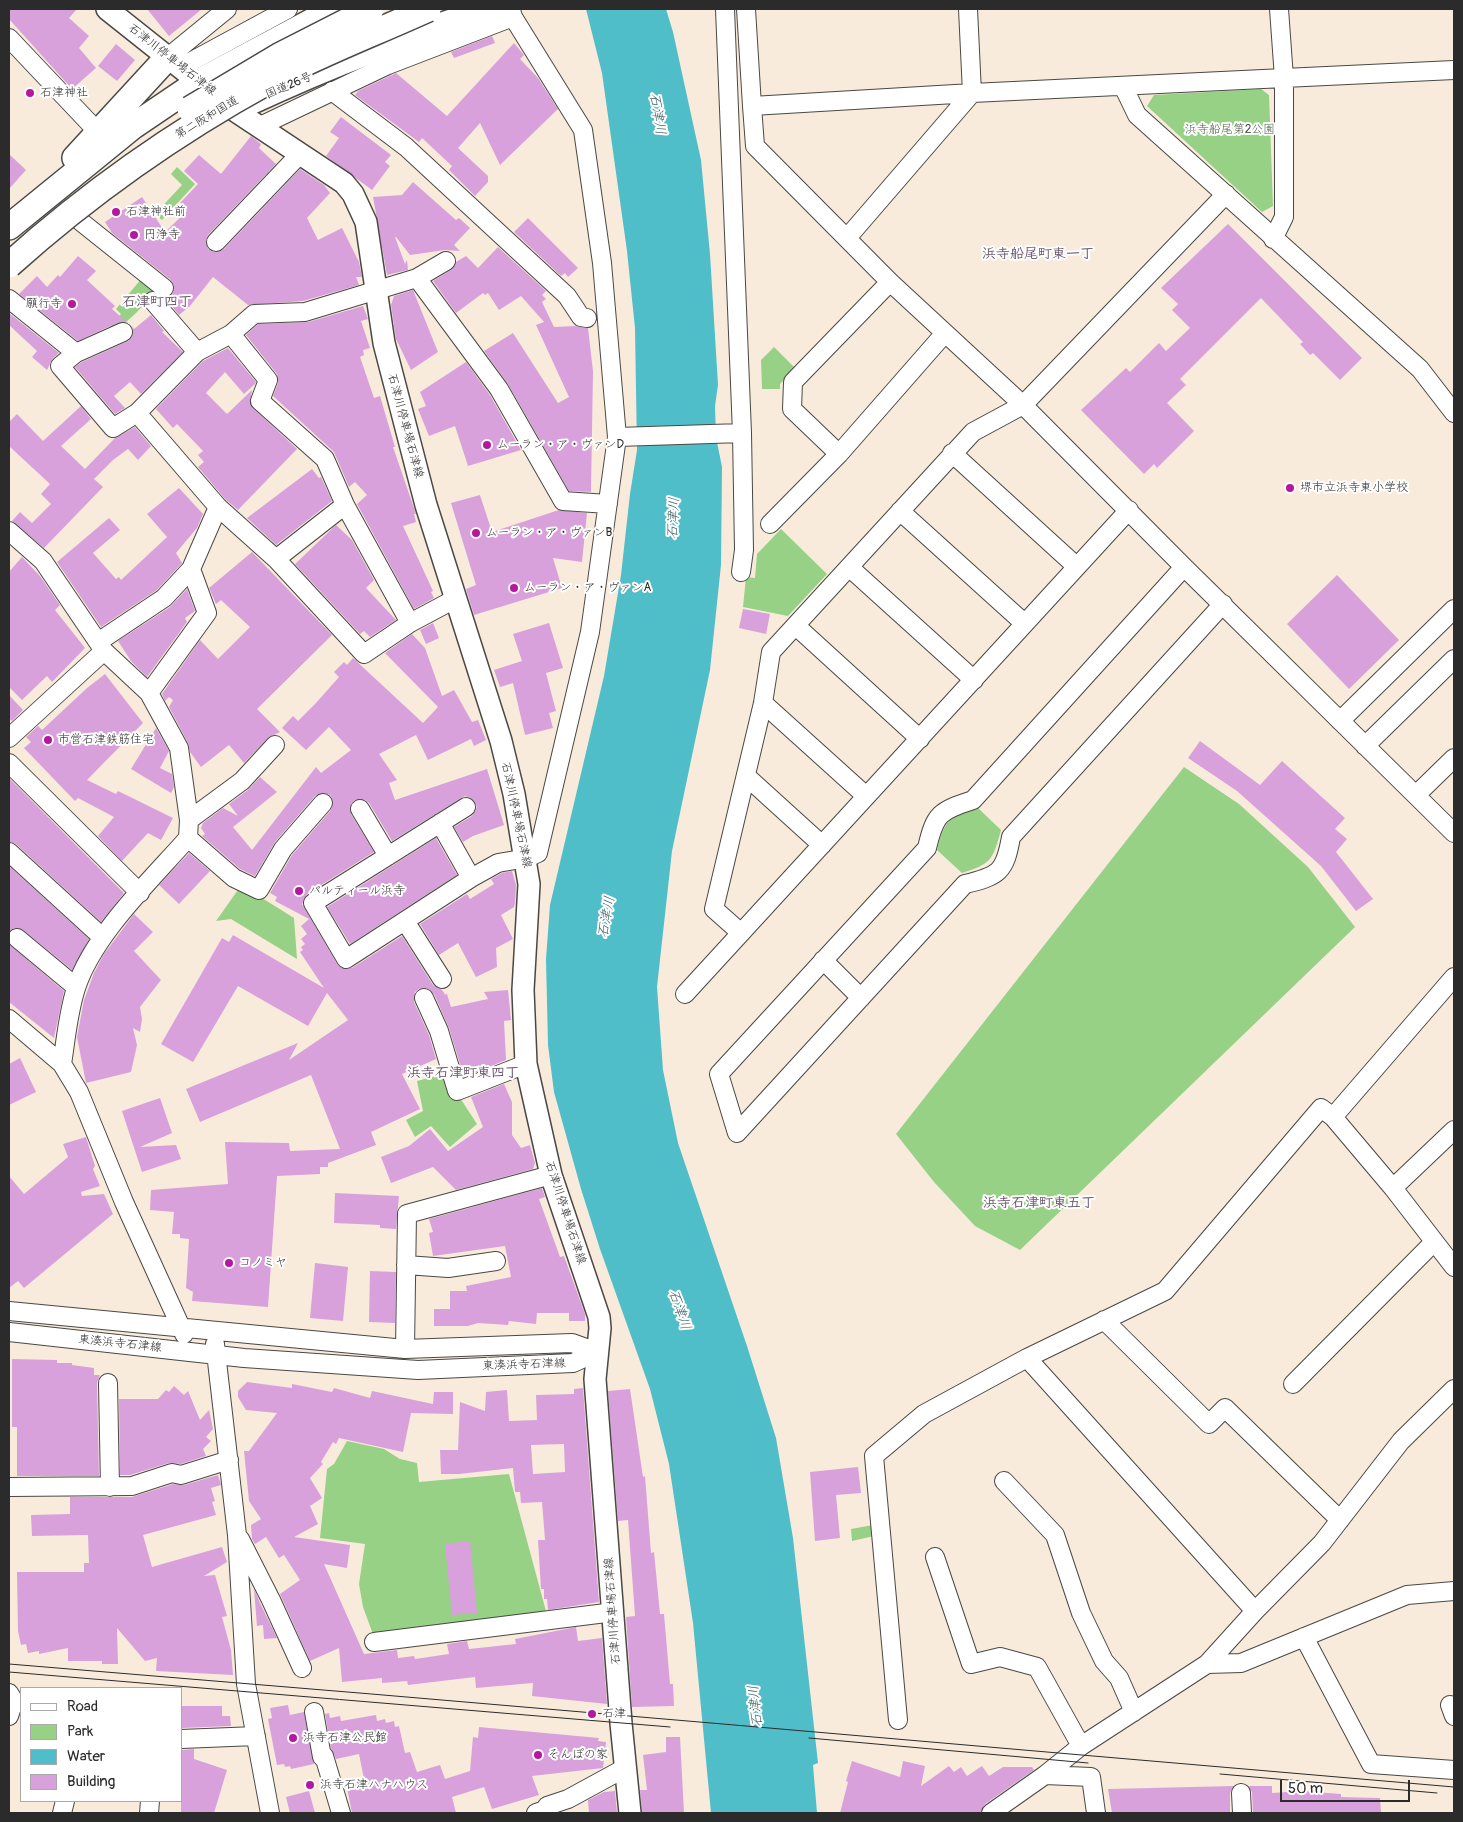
<!DOCTYPE html>
<html>
<head>
<meta charset="utf-8">
<style>
	body { margin:0 }
	#map { position:relative; width:1463px; height:1822px; overflow:hidden; background:#f8ebdb; font-family:Pangolin,sans-serif }
	canvas { display:block }
	.frame { position:absolute; inset:0; border:10px solid #2b2b2b; pointer-events:none }
	.legend { position:absolute; left:20px; top:1687px; width:162px; height:115px; box-sizing:border-box; background:#fff; border:1px solid #aaa; margin:0; padding:6px 9px; list-style:none; font-size:15px; color:#2b2b2b }
	.legend li { display:flex; align-items:center; gap:10px; height:25px }
	.legend b { width:25px; border:1px solid #aaa }
	.scale { position:absolute; left:1280px; top:1780px; width:130px; height:22px; box-sizing:border-box; border:2px solid #2b2b2b; border-top:0; padding-left:6px; font-size:15px; line-height:18px; white-space:nowrap; color:#2b2b2b; -webkit-text-stroke:4px #fff; paint-order:stroke }
</style>
</head>
<body>
<div id="map">
<canvas width="1463" height="1822"></canvas>
<div class="frame"></div>
<ul class="legend">
<li><b style="height:6px;background:#fff"></b>Road</li>
<li><b style="height:14px;background:#96d186"></b>Park</li>
<li><b style="height:14px;background:#50bec8"></b>Water</li>
<li><b style="height:14px;background:#d9a1dc"></b>Building</li>
</ul>
<div class="scale">50 m</div>
</div>
<script>
const g = document.querySelector('canvas').getContext('2d');
g.lineJoin = 'round';
function fill(path, color) { g.fillStyle = color; g.fill(path, 'evenodd'); }
function stroke(path, color, width, dash) { g.strokeStyle = color; g.lineWidth = width; g.lineCap = dash ? 'butt' : 'round'; g.setLineDash(dash || []); g.stroke(path); }
function write(font, color, halo, rows, align = 'center') {
  g.font = font + ' Pangolin,"Klee One",sans-serif'; g.lineWidth = 4; g.setLineDash([]); g.textBaseline = 'middle'; g.strokeStyle = halo; g.fillStyle = color; for (const [text, x, y, turn = 0] of rows) {
    g.save(); g.translate(x, y); g.rotate((+turn || 0) * Math.PI / 180); g.textAlign = isNaN(turn) ? turn : align; if (halo) g.strokeText(text, 0, 0); g.fillText(text, 0, 0); g.restore();
  }
}
const green = new Path2D(`
	M1261 89 1269 95 1273 206 1262 212 1147 106 1154 95Z
	M177 167 195 184 162 220 155 214 182 185 171 174Z
	M142 278 156 292C137 312 126 326 100 338L121 314 116 309Z
	M774 347 795 368 780 384V389H762L761 360Z
	M781 529 827 574 788 616 743 607 746 577 755 578 757 554Z
	M1184 767 1239 804 1308 867 1355 927 1020 1250 975 1226 934 1182 896 1134Z
	M978 808 1001 830C993 860 991 864 962 873L937 850C944 820 949 817 978 808Z
	M240 887 254 893 294 918 297 959 231 919 216 921Z
	M440 1075 447 1078 477 1124 450 1147 431 1126 415 1137 406 1120 423 1111 417 1081Z
	M347 1441 384 1449 400 1459 417 1463 419 1482 509 1474 547 1615 374 1637 363 1607 359 1584 365 1544 320 1538 327 1469 334 1464Z
	M873 1525 874 1536 852 1541 851 1529Z`);
const water = new Path2D(`
	M586 9H666L673 32 701 160 710 254 718 385 715 406 716 437 722 467 721 565 710 670 672 851 657 987 663 1070 678 1143 747 1346 776 1438 793 1538 818 1763 813 1765 817 1813H711L693 1623 669 1464 650 1389 600 1249 581 1189 554 1092 548 1045 546 959 550 905 604 676 621 575 630 494 637 450 635 328 627 251 602 73Z`);
const building = new Path2D(`
	M9 9H77L69 18 89 36 79 48 96 68 72 89 9 19Z
	M147 9H202L169 36Z
	M492 36 495 43 454 58 451 52Z
	M514 43 524 55 520 59 538 78 558 109 500 165 480 123 458 148 488 176V182L475 196 449 170 452 166 422 138 419 142 355 95 358 91 396 73 447 116Z
	M116 44 135 60 117 81 98 66Z
	M341 117 391 155 385 162 390 166 372 190 326 156 339 138 330 132Z
	M251 136 261 144 259 148 276 164 208 235 206 240 208 249 214 252 224 249 300 169 324 185 330 193 307 218 318 240 342 228 359 262 362 277H356L359 285 303 301 248 305 213 277 190 306 179 315 165 298 172 295 174 290 171 280 112 233 105 222 142 197 165 232 187 211 180 203 198 184 184 171 199 155 221 174Z
	M9 154 26 170 9 189Z
	M413 182 456 220 459 218 470 228 454 245 460 251 445 250 410 255 396 237H395L405 264 407 260 408 270 387 275 373 197 402 195Z
	M528 218 578 268 568 277 565 273 561 276 514 232Z
	M1228 224 1362 358 1340 380 1313 353 1310 355 1300 344 1303 342 1261 298 1180 379 1186 385 1167 403 1194 431 1157 468 1154 464 1144 474 1081 410 1126 368 1130 372 1159 343 1166 351 1190 328 1172 310 1178 304 1161 288Z
	M498 247 546 291 542 295 546 299 542 302 554 327 575 326 588 328 593 371 591 492 569 491 508 384 484 351 513 333 558 403 569 397 536 325 544 322 521 296 499 310 488 293 485 295 483 293 456 313 433 281 451 270 456 262 466 256 478 268Z
	M78 256 96 271 87 280 115 306 112 309 128 323 119 322 78 341 19 294 37 276 47 287 58 275 60 277Z
	M413 290 438 352 411 370 396 339 391 305 394 296Z
	M363 306 368 319 361 321 370 348 363 350 364 355 360 357 374 398 380 396 395 447H393L416 514H414L416 522 403 526 433 591 431 592 434 598 414 609 357 504 367 495 355 482 349 487 334 452 273 396 278 383 277 374 246 335 258 324 308 322Z
	M9 313 59 353 53 358 47 370 32 357 37 351 9 325Z
	M151 315 164 331 162 332 183 352 141 394 130 382 114 396 125 408 115 414 75 367 82 362 128 341 133 334 132 326 134 329Z
	M228 348 256 382 255 384 244 394 225 372 206 393 227 414 252 390 250 403 253 408 297 449 238 510 225 499 198 467 204 462 198 455 203 451 177 424 173 428 156 409 203 361Z
	M466 362 490 395 521 450 468 466 455 426 429 436 418 409 426 406 420 392Z
	M81 406 91 419 61 446 85 469 115 438 135 427 151 446 138 460 128 449 113 460 94 479 103 487 44 548 12 521 20 512 32 523 51 504 41 494 50 484 9 446V422L17 414 43 441Z
	M312 469 319 478 321 477 332 501 276 545 247 518Z
	M179 488 203 514 197 528 176 553 182 563 157 590 101 627 57 562 109 518 120 530 93 553 116 579 119 577 121 580 167 537 147 514Z
	M480 495 492 532 559 510 587 513 582 562 553 558 562 588 474 615 466 589 476 585 451 503Z
	M336 525 352 540 374 580 366 588 396 620 370 637 364 631 360 634 295 564Z
	M252 552 332 635 257 709 280 732 268 738 244 763 229 745 201 767 190 752 188 743 169 707 173 700 169 697 165 701 162 694 200 640 218 659 250 627 221 600 216 604 209 588Z
	M22 557 40 576 60 605 55 610 85 648 52 682 47 676 22 700 9 687V572Z
	M1337 575 1399 640 1349 689 1287 624Z
	M187 589 195 611 185 618 187 622 147 677 131 661 118 641 170 607Z
	M743 609 770 614 766 634 739 628Z
	M433 623 439 638 426 644 420 630Z
	M549 623 563 668 546 673 556 711 549 713 553 728 525 735 513 683 500 687 494 670 522 661 513 634Z
	M412 634 425 648 442 696 454 690 472 722 478 720 486 740 474 746 471 739 428 760 416 735 379 754 397 780 389 783 395 800 487 769 504 825 473 836 463 842 454 827 472 816 477 807 471 798 465 796 392 841 369 803 365 800H355L351 804V814L374 852 307 894 302 904 337 964 341 968H352L402 936 433 985 442 990 445 994 442 995 447 994 451 1007 488 999 484 992 508 990 511 1020 504 1021 506 1060 464 1077 449 1028 434 994 426 988 419 989 415 992 414 1002 429 1035 436 1059 402 1074 420 1109 371 1132 376 1145 328 1163V1167H320V1174L277 1176 268 1307 192 1301 193 1292 186 1288 189 1239 180 1238V1234H172L174 1212 150 1210 151 1190 228 1184 225 1142 289 1143 290 1151 340 1149 311 1075 200 1122 186 1089 298 1043 289 1060 348 1020 327 993 308 1026 238 986 193 1062 161 1044 222 938 229 942 233 935 324 988 300 952 303 950 301 947 305 944 301 939 307 934 301 926 309 919 275 901 277 897 270 893 292 855 331 810 333 800 330 795 325 793 315 796 275 842 255 876 240 869 202 836 205 834 201 828 203 823 223 808 238 816 229 804 248 790 260 777 277 792 233 827 252 850 316 767 321 773 351 750 329 727 306 750 282 728 293 716 298 721 316 703 339 677 334 672 344 662 347 665 353 658 423 723 438 707 385 653Z
	M105 674 143 723 87 780 116 794 118 791 173 818 161 840 148 833 122 861 98 836 114 817 78 798 75 801 24 748 31 742 26 737 38 726 42 730 87 688Z
	M9 695 23 710 12 721 9 718Z
	M156 728 169 751 160 768 172 774 174 787 171 793 131 769Z
	M1200 741 1260 785 1282 761 1345 818 1335 829 1347 839 1336 852 1373 899 1356 911 1321 866 1237 791 1188 758Z
	M9 778 124 893 101 922 16 844 9 842Z
	M436 838 457 875 350 944 327 907Z
	M189 853 210 871 179 904 159 885Z
	M9 866 89 939 72 970 23 930 14 928 9 931Z
	M512 871 516 885 515 903 514 907 501 915 513 939 496 948 497 967 476 977 458 943 439 955 420 924 467 894 470 899 494 884 491 879 502 873Z
	M134 914 153 932 134 951 161 980 140 1007 142 1019 140 1032 133 1028 137 1045 131 1072 86 1083 77 1037 84 1000 94 973 104 954Z
	M9 944 64 991 54 1038 9 1002Z
	M20 1058 36 1092 9 1105V1064Z
	M504 1084 512 1102V1135L521 1148 530 1145 535 1163 533 1169 456 1190 433 1167 391 1183 381 1157 409 1146 430 1129 448 1151 483 1127 471 1097Z
	M160 1098 172 1133 140 1147 176 1145 181 1159 142 1172 122 1111Z
	M86 1137 95 1166 93 1169 100 1186 81 1192 82 1196 104 1194 113 1214 24 1288 18 1281 9 1288V1176L24 1194 68 1157 63 1144Z
	M542 1188 545 1197 539 1199 560 1257 564 1256 568 1267 585 1314V1321H569V1313H537L536 1324 509 1321 508 1325 478 1323 468 1326H434V1309H450V1291H467L466 1286 511 1277 505 1246 433 1256 429 1233 433 1232 429 1219Z
	M335 1193 399 1196 396 1229 380 1228V1225L334 1223Z
	M315 1263 348 1267 343 1321 310 1318Z
	M370 1271 396 1272 395 1323 369 1322Z
	M12 1359 57 1360V1363H72V1365L94 1368V1375H100L97 1383 99 1476H17V1427H12Z
	M247 1382 292 1388V1384L332 1392 334 1388 370 1398 372 1391 433 1404 434 1392H453V1414L411 1413 403 1452 339 1438 336 1444 333 1442 321 1462 323 1464 310 1478 322 1498 310 1506 318 1524 294 1537 350 1545 347 1568 324 1564 364 1654 397 1650 398 1658 414 1656 415 1659 449 1654 447 1644 467 1641 469 1649 516 1644 515 1639 576 1627 578 1641 602 1638 607 1704 532 1696 533 1683 476 1688 475 1677 408 1685 407 1681 382 1683V1678L342 1682 339 1648 310 1661 280 1594 300 1580 284 1555 279 1558 266 1537 255 1544 252 1539 251 1525 261 1519 249 1501 244 1451H249L277 1413 246 1410 238 1397V1391Z
	M174 1386 184 1395 188 1391 200 1420 209 1410 213 1429 206 1437 211 1441 203 1449 206 1456 181 1464 169 1463 130 1475H120L119 1399H158L166 1390 169 1392Z
	M583 1388 599 1602 548 1610 547 1599H544V1589H541L538 1540H545L542 1502 521 1503 520 1492H515L513 1468 459 1474H441L440 1450H458L460 1402 485 1411 486 1392 507 1390 509 1421 537 1420 536 1395 574 1394V1389ZM564 1444 565 1472 533 1474 531 1445Z
	M630 1389 643 1477 645 1476 651 1553 654 1552 660 1614H664L670 1684H673L674 1706 632 1707 626 1617 635 1616 628 1520 618 1521 608 1391Z
	M858 1467 861 1493 836 1495 840 1538 815 1541 810 1472Z
	M218 1475 221 1485 211 1488 215 1501 212 1502 216 1515 143 1535 152 1567 222 1547 227 1562 204 1576 215 1575 227 1616 222 1617 231 1650 233 1675 156 1671 157 1658 145 1661 117 1628 118 1664H102V1661H68V1648L39 1654V1651L28 1653 26 1644 21 1645 18 1631 17 1572H84V1563H89L88 1535 32 1536 31 1515 70 1514V1497H132L173 1484 184 1485Z
	M470 1541 477 1613 452 1615 445 1544Z
	M254 1589 261 1605 277 1638 264 1639 263 1625 257 1626Z
	M288 1705 290 1715 304 1712 314 1764 291 1769 290 1766 285 1767 284 1764 277 1765 268 1719 272 1718 270 1708Z
	M181 1706H222V1716H230L231 1726 181 1728Z
	M329 1713 330 1718 340 1716 341 1721 376 1715 377 1721 385 1719 386 1723 394 1721 395 1727 399 1726 405 1753 410 1752 417 1772 440 1765 445 1779 470 1771 473 1737 478 1738 479 1727 599 1738 598 1741 606 1742 603 1768 532 1776 539 1795 492 1809 484 1787 452 1797 456 1813H352L346 1783 364 1779 359 1754 336 1759 331 1748 325 1714Z
	M666 1737H680L684 1813H642L640 1790H647L643 1755 666 1752Z
	M194 1749V1759L227 1770 214 1813H181V1750Z
	M852 1761 900 1777 903 1761 925 1766 921 1786 949 1766 954 1772 961 1767 967 1776 982 1766 989 1776 1003 1767H1032L1034 1770 985 1804 980 1813H840L848 1782 846 1781Z
	M1234 1786 1230 1793V1813H1112L1108 1789Z
	M1248 1786H1272V1793L1302 1791 1341 1794V1797L1380 1798 1381 1813H1253L1252 1792Z
	M309 1791 315 1813H290L286 1797Z
	M615 1791 617 1813H589L588 1800 604 1792Z`);
const minor = new Path2D(`
	M725 9 742 433 744 550 741 572
	M746 9 752 106 972 93 1284 78 1279 9
	M9 38 97 131
	M167 58 227 9
	M181 67 288 9
	M1123 86 1137 115 1420 369 1454 413
	M332 91 406 147 567 296 581 317 587 318
	M752 106 755 146 890 282 1023 405 1184 567 1454 833
	M258 127 388 65 513 17
	M75 217 164 288
	M847 238 972 93 968 9
	M1273 239 1284 217V78L1454 70
	M216 242 299 155
	M446 261 417 278 499 389 563 501 608 504
	M9 299 76 353
	M153 301 197 352
	M123 332 76 353 60 366 113 428 137 413 218 507 276 559 364 654 410 623 455 599
	M137 413 197 352 231 334
	M617 437 742 433
	M952 453 1076 566
	M839 454 792 409 793 382 890 282
	M900 511 1024 623
	M770 524 839 454 945 333
	M9 531 43 561 104 651 149 693 179 748 189 820 188 838C151 880 93 935 76 988 68 1013 66 1039 62 1064
	M276 559 345 505
	M849 567 974 680
	M1184 567 973 800C940 811 935 813 927 848L719 1074 737 1133 965 884C999 876 1005 872 1011 837L1223 604
	M410 623 345 505 325 459 260 401 268 380 231 334 254 314 305 312 417 278
	M796 626 920 739
	M98 642 164 598 191 569
	M149 693 207 613 191 569 218 507
	M763 703 866 796
	M1340 721 1454 609
	M9 738 104 651
	M1365 746 1454 659
	M9 763 140 893
	M746 776 822 845
	M1416 795 1454 758
	M466 807 313 903 346 959 471 878 498 863 527 858 538 853 590 632 617 437 602 263 583 130 513 17 511 10
	M360 809 388 856
	M189 820 242 781 275 745
	M440 823 471 878
	M188 838 234 878 259 890 283 849 323 803
	M9 852 102 937
	M405 921 442 979
	M741 933 714 909 763 703 771 652 973 432 1023 405 1226 194
	M17 938 76 987
	M823 960 861 998
	M685 994 1129 510
	M424 998 439 1031 457 1091 526 1064
	M9 1019 62 1064 79 1092 124 1202 184 1334
	M1333 1117 1454 977
	M1393 1188 1454 1130
	M406 1265 448 1268 496 1261
	M9 1311 405 1349 572 1343 597 1352
	M1104 1320 1209 1424 1225 1408 1340 1520
	M9 1332 244 1358 418 1370 573 1363 597 1352
	M215 1344 237 1535 246 1684 270 1813
	M405 1349 407 1214 551 1175
	M1027 1358 1255 1611
	M108 1383 110 1487
	M1293 1384 1434 1242
	M1004 1481 1055 1535 1081 1613 1104 1661 1119 1678 1134 1712
	M9 1487 132 1486 172 1473 181 1475 229 1460
	M240 1539 271 1600 302 1668
	M935 1557 971 1664 1000 1657 1037 1667 1081 1746
	M1304 1637 1371 1764 1454 1770
	M374 1642 614 1612
	M1207 1664 1241 1663 1407 1595 1454 1591
	M9 1693 14 1701 9 1716
	M1450 1705 1454 1716
	M314 1712 322 1757 324 1756 341 1813
	M898 1720 874 1456 924 1414 1027 1358 1165 1291 1321 1108 1333 1117 1393 1188 1454 1267
	M181 1739 256 1736
	M1045 1775 1091 1777 1096 1813
	M1241 1793 1242 1813
	M62 1813 65 1801
	M149 1813 150 1801
	M536 1813 545 1810 547 1806 568 1799 625 1768
	M991 1813 1045 1775 1081 1746 1207 1664 1255 1611 1322 1543 1401 1441 1454 1389`);
const major = new Path2D(`
	M107 9 234 110 344 183 353 194 366 222 384 343 426 505 501 741 514 794 529 884 523 990 526 1064 551 1175 599 1317 600 1328 595 1379 621 1723 630 1813`);
const highway = new Path2D(`
	M248 103C327 66 409 34 493 9
	M75 158 167 58
	M9 227 132 127 200 81 335 9`);
const tram = new Path2D(`
	M9 1664C491 1703 972 1746 1454 1787
	M9 1672 670 1727
	M809 1738 1088 1763
	M1220 1774 1437 1793`);
const highwayBridge = new Path2D(`
	M190 109 279 56 371 9
	M9 265C88 194 176 132 269 81 320 54 375 33 428 9`);
const markers = [
	[30,93,5,"#b5179e"],
	[116,212,5,"#b5179e"],
	[134,235,5,"#b5179e"],
	[72,304,5,"#b5179e"],
	[487,445,5,"#b5179e"],
	[1290,488,5,"#b5179e"],
	[476,533,5,"#b5179e"],
	[514,588,5,"#b5179e"],
	[48,740,5,"#b5179e"],
	[299,891,5,"#b5179e"],
	[229,1263,5,"#b5179e"],
	[592,1714,5,"#b5179e"],
	[293,1738,5,"#b5179e"],
	[538,1755,5,"#b5179e"],
	[310,1785,5,"#b5179e"]
];
const streetNames = [
	["石津川停車場石津線",172,60,38],
	["国道26号",289,86,-23],
	["第二阪和国道",207,118,-31],
	["石津川停車場石津線",405,426,75],
	["石津川停車場石津線",516,815,78],
	["石津川停車場石津線",565,1213,72],
	["東湊浜寺石津線",120,1344,6],
	["東湊浜寺石津線",524,1365,-2],
	["石津川停車場石津線",613,1611,-94]
];
const poiNames = [
	["石津神社",40,93],
	["石津神社前",126,212],
	["円浄寺",144,235],
	["願行寺",62,304,"right"],
	["ムーラン・ア・ヴァンD",497,445],
	["堺市立浜寺東小学校",1300,488],
	["ムーラン・ア・ヴァンB",486,533],
	["ムーラン・ア・ヴァンA",524,588],
	["市営石津鉄筋住宅",58,740],
	["パルティール浜寺",309,891],
	["コノミヤ",239,1263],
	["石津",602,1714],
	["浜寺石津公民館",303,1738],
	["そんぽの家",548,1755],
	["浜寺石津ハナハウス",320,1785]
];
const parkNames = [
	["浜寺船尾第2公園",1230,130]
];
const waterNames = [
	["石津川",657,114,81],
	["石津川",674,518,-87],
	["石津川",607,917,-80],
	["石津川",679,1310,71],
	["石津川",756,1706,-96]
];
const neighbourhoodNames = [
	["浜寺船尾町東一丁",1038,254],
	["石津町四丁",157,302],
	["浜寺石津町東四丁",463,1073],
	["浜寺石津町東五丁",1039,1203]
];
fill(green, '#96d186');
fill(water, '#50bec8');
fill(building, '#d9a1dc');
stroke(minor, '#4a4845', 20);
stroke(major, '#4a4845', 24);
stroke(highway, '#4a4845', 28);
stroke(minor, '#fff', 18);
stroke(major, '#fff', 21);
stroke(highway, '#fff', 25);
stroke(tram, '#2b2b2b', 1);
stroke(highwayBridge, '#4a4845', 28, []);
stroke(highwayBridge, '#fff', 25);
for (const [x, y, r, color] of markers) { const dot = new Path2D(); dot.arc(x, y, r, 0, 2 * Math.PI); g.fillStyle = color; g.fill(dot); stroke(dot, '#fff', 2); }
write('12px', '#2b2b2b', '#fff', streetNames);
write('12px', '#2b2b2b', '#fff', poiNames, 'left');
write('12px', '#4b5d46', '#fff', parkNames);
write('italic 14px', '#385e62', '#fff', waterNames);
write('bold 14px', '#685469', '#fff', neighbourhoodNames);
</script>
</body>
</html>
